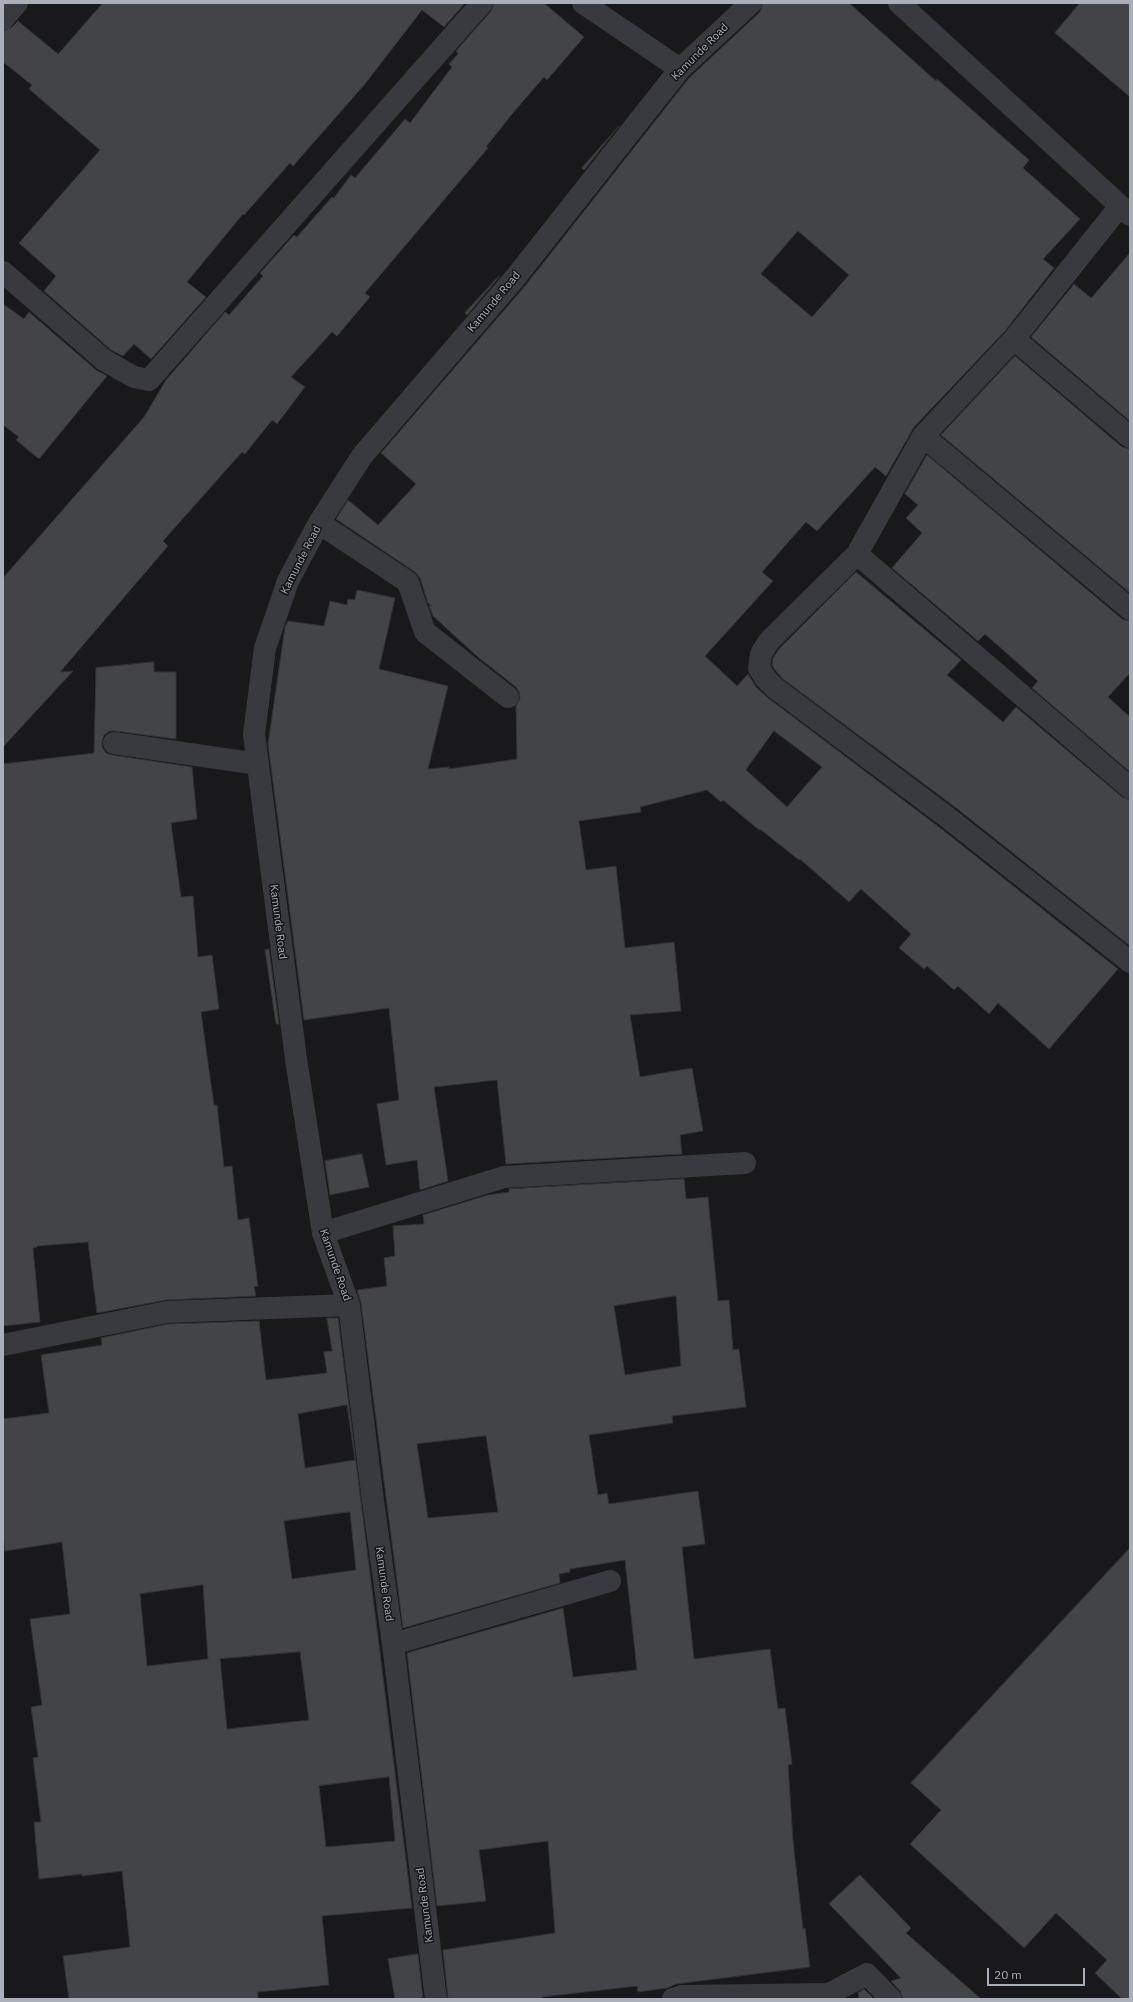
<!DOCTYPE html>
<html>
<head>
<meta charset="utf-8">
<style>
	body { margin:0 }
	#map { position:relative; width:1133px; height:2002px; overflow:hidden; background:#19191b; font-family:"IBM Plex Sans",sans-serif }
	canvas { display:block }
	.frame { position:absolute; inset:0; border:4px solid #abafba; pointer-events:none }
	.scale { position:absolute; left:987px; top:1968px; width:98px; height:18px; box-sizing:border-box; border:2px solid #abafba; border-top:0; padding-left:5px; font-size:12px; line-height:14px; white-space:nowrap; color:#abafba; -webkit-text-stroke:3px #141316; paint-order:stroke }
</style>
</head>
<body>
<div id="map">
<canvas width="1133" height="2002"></canvas>
<div class="frame"></div>
<div class="scale">20 m</div>
</div>
<script>
const g = document.querySelector('canvas').getContext('2d');
g.lineJoin = 'round';
function fill(path, color) { g.fillStyle = color; g.fill(path, 'evenodd'); }
function stroke(path, color, width, dash) { g.strokeStyle = color; g.lineWidth = width; g.lineCap = dash ? 'butt' : 'round'; g.setLineDash(dash || []); g.stroke(path); }
function write(font, color, halo, rows, align = 'center') {
  g.font = font + ' "IBM Plex Sans",sans-serif'; g.lineWidth = 3; g.setLineDash([]); g.textBaseline = 'middle'; g.strokeStyle = halo; g.fillStyle = color; for (const [text, x, y, turn = 0] of rows) {
    g.save(); g.translate(x, y); g.rotate((+turn || 0) * Math.PI / 180); g.textAlign = isNaN(turn) ? turn : align; if (halo) g.strokeText(text, 0, 0); g.fillText(text, 0, 0); g.restore();
  }
}
const building = new Path2D(`
	M103 3H465L444 27 422 10 365 84 293 166 290 163 244 215 243 214 187 282 206 297 151 359 134 344 123 356 111 350 44 291 56 276 19 243 100 150 29 89 32 85 3 62V31L12 27 18 21 58 54Z
	M494 3H544L584 37 547 80 544 77 512 114 486 147 488 148 365 293 370 297 337 336 332 332 291 377 305 387 277 424 272 420 245 454 242 452 163 541 168 546 60 672 73 671 3 747V578L144 417 166 380 225 312 229 315 263 276 260 273 294 235 297 237 332 197 334 198 351 175 355 178 405 119 410 123 452 67 449 64 458 54 456 51 491 11Z
	M763 3H849L936 81 937 79 1029 160 1023 168 1080 219 1043 259 1054 268 1005 331 914 427 886 476 875 467 817 531 806 522 762 572 773 581 705 656 737 686 748 674 756 687 768 698 939 827 1118 969 1049 1049 998 1003 989 1014 958 986 954 990 927 966 924 969 899 948 911 934 861 889 849 902 800 859 799 860 760 829 759 830 723 800 721 802 707 790 640 807 641 812 579 821 586 870 616 866 625 948 674 942 681 1011 630 1015 640 1077 692 1068 703 1131 680 1135 682 1154 506 1164 497 1080 434 1087 448 1181 420 1190 417 1160 386 1165 377 1104 399 1100 389 1008 304 1020 268 744 285 627 288 621 324 626 330 601 347 605 348 599 355 600 357 590 395 598 379 669 448 686 428 769 449 767V769L517 759 516 706 520 698 519 692 516 687 479 658 433 616 429 605 432 606 428 603 420 578 415 572 336 519 348 500 378 525 416 484 381 453 525 286 689 78 760 12ZM798 231 849 275 812 317 761 274ZM774 731 822 767 787 807 746 770Z
	M1080 3H1130V97L1055 33Z
	M619 126 584 170 582 168Z
	M1130 253V421L1031 337 1074 284 1091 298Z
	M499 276V277L467 315 465 313Z
	M3 304 24 319 29 312 96 370 107 376 39 459 16 440 19 437 3 425Z
	M1015 356 1122 447 1130 449V593L941 435Z
	M927 455 1122 619 1130 621V673L1108 697 1130 717V772L1032 688 1038 681 985 634 978 641 892 568 922 533 906 518 918 505 905 494Z
	M856 572 961 660 947 675 1003 722 1016 707 1122 797 1130 800V946L955 807 783 679 775 670 772 665 773 658 779 649Z
	M154 662V672H176V739L115 731H110L104 735 102 741V747L106 753 112 755 192 767 197 819 171 823 181 897 193 896 198 957 212 955 219 1009 201 1012 207 1056 214 1105H217L224 1167 232 1166 238 1220 249 1218 258 1286 254 1287 256 1296 166 1300 97 1313 88 1242 37 1246V1247L33 1248 40 1322 3 1326V764L94 753 96 668Z
	M269 949 279 1024H276L265 950Z
	M362 1154 369 1187 330 1195 325 1161Z
	M684 1179 686 1199 708 1197 718 1301 729 1300 733 1350 739 1349 746 1407 672 1416 673 1423 589 1435 598 1495 607 1493 609 1504 698 1491 705 1544 682 1547 694 1659 770 1649 778 1709 785 1708 792 1764 788 1765 793 1841 803 1929 805 1928 810 1967 676 1984 667 1988 638 1992 637 1986 542 1997V1999H448L443 1950 555 1933 548 1841 479 1850 486 1901 437 1906 407 1653 563 1608 573 1677 637 1670 625 1560 570 1569V1572L559 1574 560 1583 403 1628 361 1303 357 1290 387 1286 384 1258 395 1256 393 1226 424 1224 423 1215 488 1195 509 1192V1189ZM676 1296 681 1366 625 1375 614 1306ZM486 1436 498 1512 428 1518 417 1444Z
	M327 1318H338L412 1908 322 1916 329 1985 258 1992V1999H69L63 1956 130 1947 122 1871 82 1876V1874L39 1879 34 1822H41L33 1758 38 1757 31 1707 42 1705 30 1619 70 1614 62 1542 5 1551 3 1534V1419L49 1413 41 1355 102 1345 101 1338 168 1324 259 1321 266 1380 327 1373 324 1352 332 1351ZM347 1405 355 1460 305 1468 298 1414ZM350 1512 356 1570 292 1579 284 1521ZM203 1585 208 1659 147 1666 140 1594ZM300 1652 309 1720 227 1729 220 1659ZM389 1777 395 1841 326 1847 319 1786Z
	M1130 1548V1999H1122L1095 1973 1107 1960 1056 1913 1024 1948 910 1844 941 1810 911 1783Z
	M860 1875 911 1928 906 1933 981 1999H903L900 1991 891 1981 901 1978 829 1904Z
	M418 1954 423 1999H395L388 1959Z
	M864 1989 874 1999H859L858 1993Z`);
const minor = new Path2D(`
	M583 3 680 69
	M899 3 1130 215
	M3 19 17 3
	M1120 206 1014 339 923 436 857 554 769 641 761 654 759 668 765 678 775 688 947 817 1130 962
	M3 272 104 360 134 377 149 380 482 3
	M1014 339 1130 437
	M923 436 1130 609
	M319 523 408 582 425 632 508 697
	M857 554 1130 788
	M114 743 258 764
	M323 1233 504 1177 745 1163
	M3 1345 167 1312 349 1305
	M393 1644 610 1581
	M436 1999 393 1644 373 1501 349 1305 323 1233 296 1059 265 820 254 734 265 648 288 581 319 523 362 456 515 278 680 69 751 3
	M673 1999 682 1996 829 1994 867 1974 891 1999`);
const streetNames = [
	["Kamunde Road",700,52,-45],
	["Kamunde Road",494,302,-50],
	["Kamunde Road",301,560,-63],
	["Kamunde Road",278,922,83],
	["Kamunde Road",335,1265,71],
	["Kamunde Road",384,1584,82],
	["Kamunde Road",425,1905,-97]
];
fill(building, '#434448');
stroke(building, '#333337', 1);
stroke(minor, '#393a40', 22);
write('11px', '#abafba', '#141316', streetNames);
</script>
</body>
</html>
